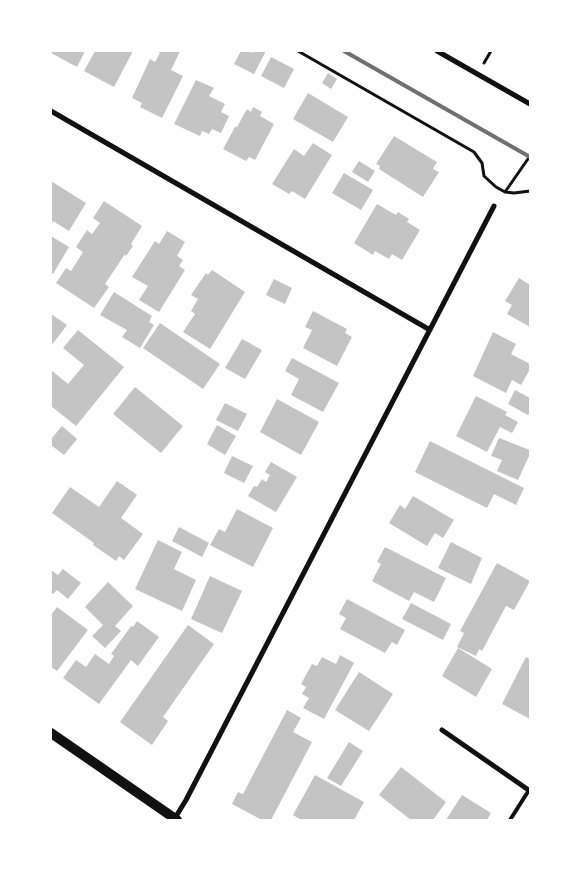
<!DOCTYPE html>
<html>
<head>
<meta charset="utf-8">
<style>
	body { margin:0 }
	#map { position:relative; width:581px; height:871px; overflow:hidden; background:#fff; font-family:"Nunito Sans",sans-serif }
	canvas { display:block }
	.frame { position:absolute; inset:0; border:52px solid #fff; pointer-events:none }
</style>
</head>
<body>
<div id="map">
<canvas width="581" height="871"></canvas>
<div class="frame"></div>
</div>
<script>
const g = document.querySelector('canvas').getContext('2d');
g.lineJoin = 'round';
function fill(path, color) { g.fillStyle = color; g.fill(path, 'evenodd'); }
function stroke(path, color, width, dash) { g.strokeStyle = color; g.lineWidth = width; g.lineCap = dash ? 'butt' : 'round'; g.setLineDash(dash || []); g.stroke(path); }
const building = new Path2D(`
	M51 51H85L77 67 51 53Z
	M95 51H133L114 87 84 71Z
	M156 51H180L171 70 183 76 162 118 140 107 142 103 132 98 150 59 155 62 160 53Z
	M241 51H250L253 53 254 51H266L254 74 234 64Z
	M271 57 294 69 284 88 261 76Z
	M328 73 337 79 331 89 322 83Z
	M196 80 214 88 209 96 225 104 221 112 229 116 221 133 212 129 209 134 202 131 200 136 174 124Z
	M308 93 348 117 333 142 293 119Z
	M253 107 262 112 260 116 274 124 255 160 249 157 246 161 223 149 235 127H237L247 109 251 112Z
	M394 136 437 162 433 169 439 172 423 197 379 169 380 166 376 164Z
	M313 143 332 155 305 199 292 191 289 194 272 184 294 149 304 156Z
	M359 161 375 171 368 182 352 172Z
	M344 173 373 190 361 210 332 193Z
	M51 181 86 203 69 231 53 221 51 225Z
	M104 201 142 226 131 244 133 246 126 256 125 254 105 284 109 287 94 308 56 283 66 268 71 271 83 252 76 247 87 230 92 234 100 223 93 218Z
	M377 204 396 215 398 212 409 219 407 222 420 230 402 260 392 254 389 259 375 251 373 255 354 243Z
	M167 231 185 242 177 256 183 260 179 266 185 270 159 312 139 300 148 286 132 277 155 241 159 244Z
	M51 236 69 247 53 274 51 273Z
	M212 270 245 292 210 349 183 332 195 314 191 311 198 299 191 295 206 273 208 275Z
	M519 278 530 285V327L507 314 512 305 505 301Z
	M274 279 292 288 285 304 266 295Z
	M114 292 152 316 149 322 154 325 140 348 122 337 127 330 100 315Z
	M313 311 347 329 345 333 352 337 337 366 303 348 312 330 305 327Z
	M51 314 67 325 51 346Z
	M160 323 220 364 203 389 143 348Z
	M78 330 124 367 76 426 51 406V370L68 384 84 365 63 348Z
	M493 332 516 344 511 354 530 364V369L521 385 512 380 506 393 473 376Z
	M242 339 262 350 245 379 225 368Z
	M292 358 339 383 323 412 291 395 299 379 285 371Z
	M135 387 183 426 161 453 113 414Z
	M515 390 530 398V412L528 415 508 404Z
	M476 396 507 412 505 415 518 422 512 433 500 427 487 452 456 436Z
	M277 399 319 422 301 455 260 432Z
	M225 403 247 414 238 431 216 420Z
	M217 425 236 436 225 455 207 444Z
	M62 426 77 439 64 455 51 445V439Z
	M499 438 530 450V454L518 480 497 471 502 460 491 456Z
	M430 441 524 488 516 505 494 494 487 508 415 472Z
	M232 456 253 466 244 483 224 473Z
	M271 462 297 477 276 512 248 496 254 486 257 487 262 479 266 482 270 475 265 472Z
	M117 481 137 495 121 518 143 534 124 560 119 556 116 561 93 545 94 543 52 513 70 487 99 507Z
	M413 496 454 520 443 538 435 533 427 546 389 523 400 505 405 509Z
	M237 509 273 528 253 567 210 545 219 529 225 532Z
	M179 527 209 543 202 557 172 541Z
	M158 540 182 552 174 569 196 580 182 611 135 589Z
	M451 542 482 558 471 584 438 568Z
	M385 547 446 578 434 602 414 592 409 601 372 581 381 564 377 562Z
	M497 563 530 581 514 610 506 606 482 651 479 649 476 656 457 647 464 633 460 631Z
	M63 569 81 583 68 599 57 590 53 594 51 593V570L58 575Z
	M210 576 242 591 222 633 191 619Z
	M108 582 133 606 115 626 121 631 105 648 92 636 103 625 85 607Z
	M347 599 405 630 397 645 392 642 385 653 340 629 346 618 339 614Z
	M411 603 451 624 443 640 402 619Z
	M57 607 88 630 57 671 51 667V615Z
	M137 621 159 637 138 666 131 660 99 704 63 678 76 660 86 667 95 654 109 664 114 656 111 654 131 626 133 627Z
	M188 625 214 644 163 717 168 721 152 745 120 722Z
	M458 648 492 669 476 697 442 676Z
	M340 655 354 663 324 719 303 708 309 698 302 694 306 687 301 684 312 664 317 666 322 657 336 664Z
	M526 657 530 659V719L502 704Z
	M359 672 393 694 369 731 335 710Z
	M287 710 301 718 293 732 312 742 271 820H262L232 804 238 792 243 794Z
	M349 742 363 751 341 786 327 778Z
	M401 767 446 802 433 820H411L379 795Z
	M315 775 364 802 354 820H301L293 815Z
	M462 795 491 813 487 820H446Z`);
const path = new Path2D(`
	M298 51 474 152 482 163 484 176 496 187 505 192 514 193 530 191
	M484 63 491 51
	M505 192 530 156`);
const service = new Path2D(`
	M510 820 529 790`);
const minor = new Path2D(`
	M437 51 530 104
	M51 111 430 330
	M442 730 530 791
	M175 818 186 800 494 206`);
const secondary = new Path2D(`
	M51 733 177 820`);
const rail = new Path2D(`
	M344 51 530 157`);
fill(building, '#c4c4c4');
stroke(path, '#111', 3);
stroke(service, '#111', 4);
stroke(minor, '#111', 5);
stroke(secondary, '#111', 10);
stroke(rail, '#707070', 4);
</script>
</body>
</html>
